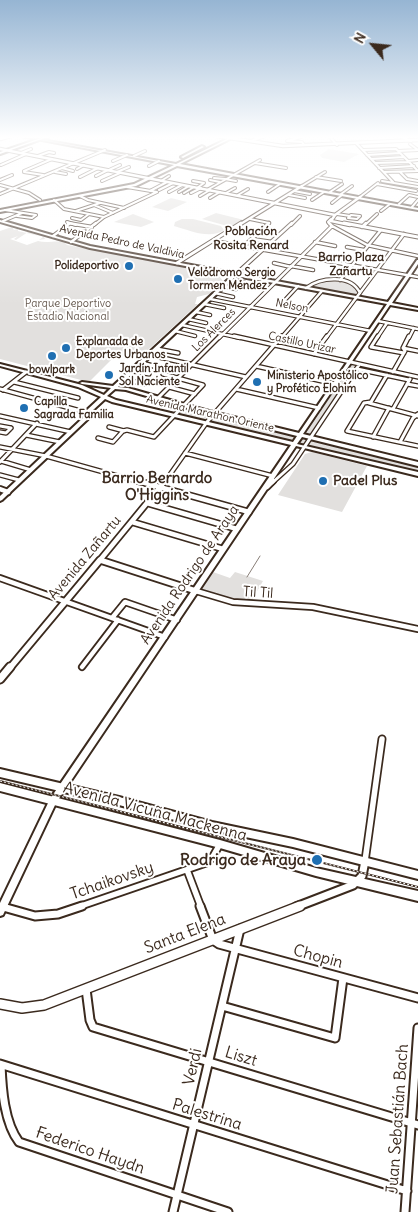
<!DOCTYPE html>
<html>
<head>
<meta charset="utf-8">
<style>
	body { margin:0 }
	#map { position:relative; width:418px; height:1212px; overflow:hidden; background:#fff; font-family:Delius,sans-serif }
	canvas { display:block }
	.north { position:absolute; left:348px; top:20px; width:50px; height:50px; -webkit-text-stroke:4px #fff; paint-order:stroke; rotate:298deg; font-size:14px; font-weight:700; line-height:20px; text-align:center; color:#3b2a1e }
	.north::after { content:''; display:block; margin:auto; width:18px; height:22px; background:#3b2a1e; clip-path:polygon(50% 0,100% 100%,50% 72%,0 100%) }
</style>
</head>
<body>
<div id="map">
<canvas width="418" height="1212"></canvas>
<div class="north">N</div>
</div>
<script>
const g = document.querySelector('canvas').getContext('2d');
g.lineJoin = 'round';
function fill(path, color) { g.fillStyle = color; g.fill(path, 'evenodd'); }
function stroke(path, color, width, dash) { g.strokeStyle = color; g.lineWidth = width; g.lineCap = dash ? 'butt' : 'round'; g.setLineDash(dash || []); g.stroke(path); }
function write(font, color, halo, rows, align = 'center') {
  g.font = font + ' Delius,sans-serif'; g.lineWidth = 4; g.setLineDash([]); g.textBaseline = 'middle'; g.strokeStyle = halo; g.fillStyle = color; for (const [text, x, y, turn = 0] of rows) {
    g.save(); g.translate(x, y); g.rotate((+turn || 0) * Math.PI / 180); g.textAlign = isNaN(turn) ? turn : align; if (halo) g.strokeText(text, 0, 0); g.fillText(text, 0, 0); g.restore();
  }
}
const green = new Path2D(`
	M329 149 359 154 344 162 322 158 320 155Z
	M171 198 187 202 168 211 152 207Z
	M216 213 244 220 231 227 202 219Z
	M133 214 154 222 141 227 114 222Z
	M182 219H193L221 226 224 230C210 240 189 230 174 226L175 222Z
	M12 227 14 230 18 229V231L44 237 45 239 39 240 43 237 28 232 16 240 14 239 18 236 10 239 27 245 38 241C49 244 62 238 67 245L209 272 219 276 223 281 209 294 197 297 195 304H198L137 360 116 355 89 382 81 380 0 359V231Z
	M330 280 347 283 357 290V295L310 286Z
	M352 364 358 366 310 436 305 435Z
	M185 407 418 466V473L178 415Z
	M312 452 367 466 342 512 278 495 305 454Z
	M213 572 230 578 235 572 263 581 251 602 227 598 201 589Z`);
const stream = new Path2D(`
	M247 577 260 556`);
const minorFar5 = new Path2D(`
	M174 136H179
	M299 136 301 137 287 141 302 142 304 145
	M332 136 330 137 337 145
	M399 136 411 141
	M251 141 265 136
	M356 143 393 182
	M410 144 418 150
	M363 150 396 149 418 171
	M398 151 418 150
	M21 153 31 149
	M367 155 400 153
	M38 156 49 152 54 153
	M134 156 145 151
	M371 159 404 157
	M113 161 127 155
	M408 161 418 160
	M255 163 286 168
	M375 163 409 162
	M1 165 26 154
	M149 166 159 161
	M62 168 73 171
	M379 168 414 166
	M77 169 84 165
	M109 170 120 165
	M24 171 52 159
	M24 172 43 175
	M55 172 66 174
	M117 172 129 167
	M384 172 418 171
	M400 172 407 179 418 181
	M96 176 108 170
	M80 177 98 168
	M316 177 341 181
	M214 178 225 179
	M225 179 236 181
	M0 180 12 175
	M210 180 220 182
	M102 181 120 173
	M161 181 169 176
	M193 181 204 183 197 188
	M382 181 418 187
	M377 184 416 191
	M0 185 29 193 40 200
	M302 186 325 172
	M127 187 157 192
	M159 190 173 183
	M207 190 260 160
	M150 191 167 182
	M294 191 310 194
	M169 192 182 185
	M179 192 189 186
	M268 192 280 184
	M330 192 342 184
	M184 193 194 187
	M191 193 201 188
	M226 193 235 188
	M0 194 105 150
	M341 194 352 186
	M238 195 248 189
	M289 195 305 198
	M80 196 88 200 124 208
	M200 196 210 190
	M360 197 378 183
	M210 198 220 192
	M54 200 64 209 104 217
	M312 200 324 192
	M332 203 342 195
	M399 204 409 195 418 197
	M94 205 113 213
	M412 207 418 200
	M5 210 36 215
	M76 211 100 203
	M381 211 390 204
	M337 214 350 216
	M351 215 360 216 357 219 348 218Z
	M17 216 32 218 36 215
	M72 218 81 220 89 214
	M250 219 269 223
	M3 221 22 213
	M67 222 76 225
	M94 225 104 217 157 192
	M267 225 269 223
	M291 225 300 216
	M331 225 328 222 331 219
	M365 225 377 214`);
const minorFar4 = new Path2D(`
	M68 223 92 227
	M329 223 332 226
	M332 226 367 245 418 256
	M362 227 366 223
	M72 231 84 232
	M53 236 69 224
	M252 239 272 242
	M214 241 418 277
	M71 242 96 223
	M315 242 335 246
	M244 246 269 223
	M347 247 364 250
	M274 263 291 267
	M291 266 313 270
	M236 274 292 223
	M230 280 245 283
	M340 280 381 230
	M223 286 236 289
	M306 288C321 277 351 274 360 293
	M215 293 233 297
	M210 299 371 331
	M284 301 298 286
	M204 304 224 308
	M196 312 210 315
	M188 319 206 323
	M378 321 418 329
	M182 325 240 338
	M175 331 195 336
	M219 338 332 226
	M281 338 322 291
	M326 338 404 234
	M377 338 387 323
	M409 338 414 328`);
const minorFar3 = new Path2D(`
	M234 336 418 377
	M378 336 371 347 404 353
	M403 348 418 351
	M157 349 178 353
	M314 354 327 336
	M150 355 246 377
	M142 363 165 369
	M256 366 335 384
	M357 369 409 380
	M134 371 149 374
	M393 372 405 351 403 348 409 336
	M387 375 371 402 364 403 347 431 418 446
	M128 380 144 384
	M156 381 172 385
	M14 382 78 398
	M407 384 418 386
	M169 387 195 394
	M0 389 88 413
	M236 389 319 408
	M3 390 26 372
	M158 398 220 336
	M369 403 418 416
	M393 409 410 379
	M0 416 71 432
	M0 426 11 428
	M109 427 124 431
	M0 432 6 433 11 428
	M26 435 60 442
	M373 437 389 408
	M98 438 113 442 123 431 127 430 154 437 203 385 163 374
	M400 442 413 418 418 414
	M0 447 46 456 143 483
	M185 453 273 476
	M1 461 31 470
	M0 462 37 423
	M0 475 19 480
	M164 483 207 422 282 336
	M272 483 293 464 359 365`);
const minorFar2 = new Path2D(`
	M138 481 249 512
	M267 487 273 481
	M0 489 8 492
	M147 503 237 529
	M132 522 223 549
	M100 560 165 481
	M0 578 165 637
	M196 591 233 602 313 607 418 629
	M112 618 125 602 177 620
	M82 667 118 620`);
const minorFar1 = new Path2D(`
	M365 861 382 739
	M187 870 201 907
	M78 907 206 863 212 858 220 844`);
const minor = new Path2D(`
	M200 906 213 940 219 944 418 998
	M3 907 35 916 58 914 82 906
	M86 989 90 1020 93 1027 418 1125
	M222 1006 335 1038 343 978
	M0 1064 407 1191
	M1 1065C2 1089 4 1122 19 1142L228 1212
	M173 1212 240 929
	M405 1212 418 1028`);
const tertiaryFar4 = new Path2D(`
	M216 136 283 146 418 140
	M0 139 11 136
	M0 149 335 215
	M239 225 302 186
	M350 225 331 221 335 215 360 197`);
const tertiaryFar3 = new Path2D(`
	M344 223 418 237
	M177 263 241 223`);
const tertiaryFar2 = new Path2D(`
	M9 669 100 560 196 591`);
const tertiaryFar1 = new Path2D(`
	M0 679 10 667
	M296 907 353 885 362 876 365 861`);
const tertiary = new Path2D(`
	M0 1004 22 1008 44 1005 300 906`);
const secondary = new Path2D(`
	M47 136H50L0 154V152Z
	M0 220 90 246 388 302 417 260H418V264L392 303 418 308V310L390 305 303 434 418 462V466L302 437 297 444 418 472V476L296 446 56 803 3 915 0 916V903L50 799 291 445 112 402 105 399 92 411 90 414 91 415V416L2 500 0 501V496L84 417 88 409 101 397 78 387 0 366V364L82 385 104 395 111 388 82 384 80 383 82 382 113 386 233 275 90 248 0 222ZM236 276 387 304 299 433 205 410 128 388 118 387ZM115 389 126 390 201 412 297 436 293 442 116 400 107 396Z`);
const primary = new Path2D(`
	M21 136 176 164 233 136H236L180 164 418 208V210L177 166 136 186 0 212V210L134 184 174 165Z
	M202 146 204 147 183 158 181 157Z
	M0 769 119 797 212 822 293 839 418 871V879L293 847 212 830 119 805 0 777Z
	M0 783 220 840 316 868 418 891V901L316 876 220 848 0 791Z`);
const rail = new Path2D(`
	M0 781 418 887`);
const markers = [
	[129,266,5,"#1f6fb2"],
	[178,279,5,"#1f6fb2"],
	[66,348,5,"#1f6fb2"],
	[52,356,5,"#1f6fb2"],
	[109,375,5,"#1f6fb2"],
	[257,382,5,"#1f6fb2"],
	[24,408,5,"#1f6fb2"],
	[323,481,5,"#1f6fb2"],
	[317,860,6,"#1f6fb2"]
];
const farStreetnames = [
	["Avenida Pedro de Valdivia",122,242,12],
	["Nelson",292,306,11],
	["Los Alerces",214,330,-45],
	["Castillo Urizar",302,343,12],
	["Avenida Marathon Oriente",210,414,13]
];
const farPoinames = [
	["Polideportivo",119,266,"right"],
	["Velódromo Sergio",188,273],
	["Tormen Méndez",188,286],
	["Explanada de",76,342],
	["Deportes Urbanos",76,355],
	["Jardín Infantil",119,369],
	["Sol Naciente",119,382],
	["bowlpark",52,370,"center"],
	["Ministerio Apostólico",267,376],
	["y Profético Elohim",267,389],
	["Capilla",34,402],
	["Sagrada Familia",34,415]
];
const farParknames = [
	["Parque Deportivo",68,304],
	["Estadio Nacional",68,317]
];
const farNeighbourhoodnames = [
	["Población",251,232],
	["Rosita Renard",251,246],
	["Barrio Plaza",351,258],
	["Zañartu",351,272]
];
const poiNames = [
	["Padel Plus",333,481]
];
const streetNames = [
	["Avenida Zañartu",85,558,-50],
	["Avenida Rodrigo de Araya",190,575,-56],
	["Til Til",258,593,4]
];
const neighbourhoodNames = [
	["Barrio Bernardo",157,479],
	["O'Higgins",157,496]
];
const nearStreetnames = [
	["Avenida Vicuña Mackenna",155,812,15],
	["Tchaikovsky",112,881,-19],
	["Santa Elena",185,934,-21],
	["Chopin",318,957,15],
	["Liszt",241,1057,17],
	["Verdi",193,1067,-77],
	["Palestrina",207,1115,17],
	["Juan Sebastián Bach",398,1119,-86],
	["Federico Haydn",90,1151,19]
];
const nearPoinames = [
	["Rodrigo de Araya",306,860]
];
fill(green, '#e2e0de');
stroke(stream, '#887e77', 1);
stroke(minorFar5, '#3b2a1e', 4);
stroke(minorFar4, '#3b2a1e', 4.5);
stroke(minorFar3, '#3b2a1e', 5.5);
stroke(minorFar2, '#3b2a1e', 8);
stroke(minorFar1, '#3b2a1e', 9);
stroke(minor, '#3b2a1e', 11);
stroke(tertiaryFar4, '#3b2a1e', 4.5);
stroke(tertiaryFar3, '#3b2a1e', 5);
stroke(tertiaryFar2, '#3b2a1e', 9);
stroke(tertiaryFar1, '#3b2a1e', 11);
stroke(tertiary, '#3b2a1e', 12);
stroke(secondary, '#3b2a1e', 4);
stroke(primary, '#3b2a1e', 4);
stroke(minorFar5, '#fff', 2);
stroke(minorFar4, '#fff', 2.5);
stroke(minorFar3, '#fff', 3);
stroke(minorFar2, '#fff', 4.5);
stroke(minorFar1, '#fff', 5.5);
stroke(minor, '#fff', 7);
stroke(tertiaryFar4, '#fff', 2.5);
stroke(tertiaryFar3, '#fff', 3);
stroke(tertiaryFar2, '#fff', 5.5);
stroke(tertiaryFar1, '#fff', 7);
stroke(tertiary, '#fff', 9);
fill(secondary, '#fff');
fill(primary, '#fff');
stroke(rail, '#3b2a1e', 2);
stroke(rail, '#fff', 1, [2]);
const sky = g.createLinearGradient(0, 0, 0, 305);
sky.addColorStop(0, '#96b5d3');
sky.addColorStop(0.45, '#fff');
sky.addColorStop(1, '#ffffff00');
g.fillStyle = sky;
g.fillRect(0, 0, 418, 305);
for (const [x, y, r, color] of markers) { const dot = new Path2D(); dot.arc(x, y, r, 0, 2 * Math.PI); g.fillStyle = color; g.fill(dot); stroke(dot, '#fff', 2); }
write('11px', '#3b2a1e', '#fff', farStreetnames);
write('bold 11px', '#3b2a1e', '#fff', farPoinames, 'left');
write('11px', '#65584e', '#fff', farParknames);
write('bold 12px', '#3b2a1e', '#fff', farNeighbourhoodnames);
write('bold 14px', '#3b2a1e', '#fff', poiNames, 'left');
write('14px', '#3b2a1e', '#fff', streetNames);
write('bold 15px', '#3b2a1e', '#fff', neighbourhoodNames);
write('16px', '#3b2a1e', '#fff', nearStreetnames);
write('bold 16px', '#3b2a1e', '#fff', nearPoinames, 'right');
</script>
</body>
</html>
